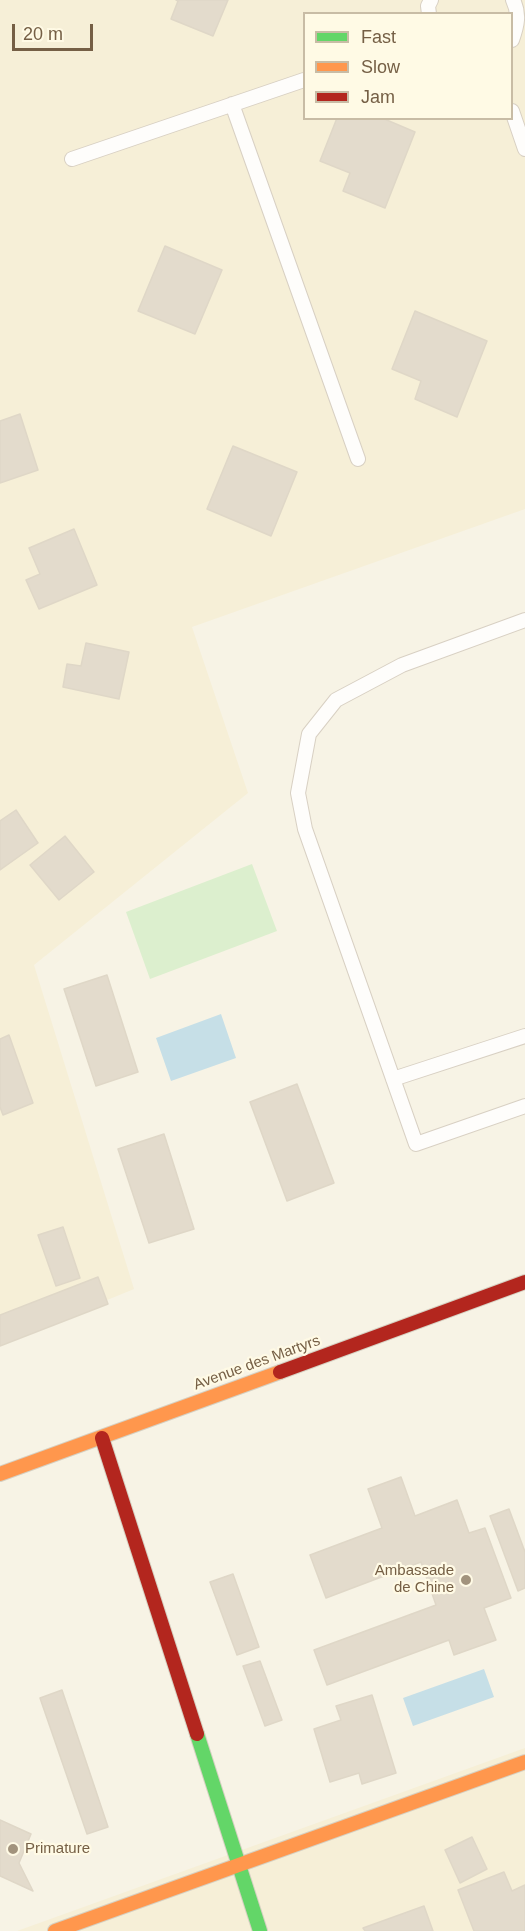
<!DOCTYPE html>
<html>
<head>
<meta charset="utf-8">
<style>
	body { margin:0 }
	#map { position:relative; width:525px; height:1931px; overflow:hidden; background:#f7f3e5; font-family:Helvetica,sans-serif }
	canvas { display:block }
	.legend { position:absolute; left:303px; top:12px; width:210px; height:108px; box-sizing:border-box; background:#fffae5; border:2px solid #c8bca5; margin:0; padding:8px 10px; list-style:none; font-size:18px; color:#755f45 }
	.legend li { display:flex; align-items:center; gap:12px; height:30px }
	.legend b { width:30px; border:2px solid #c8bca5 }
	.scale { position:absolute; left:12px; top:24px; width:81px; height:27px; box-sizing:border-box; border:3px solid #755f45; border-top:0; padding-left:8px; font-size:18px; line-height:21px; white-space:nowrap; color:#755f45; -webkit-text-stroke:4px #fffae5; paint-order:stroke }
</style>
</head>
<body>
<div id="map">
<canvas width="525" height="1931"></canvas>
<ul class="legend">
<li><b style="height:8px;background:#63d668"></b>Fast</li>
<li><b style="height:8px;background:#ff974d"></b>Slow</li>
<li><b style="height:8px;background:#b3261e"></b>Jam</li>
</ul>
<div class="scale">20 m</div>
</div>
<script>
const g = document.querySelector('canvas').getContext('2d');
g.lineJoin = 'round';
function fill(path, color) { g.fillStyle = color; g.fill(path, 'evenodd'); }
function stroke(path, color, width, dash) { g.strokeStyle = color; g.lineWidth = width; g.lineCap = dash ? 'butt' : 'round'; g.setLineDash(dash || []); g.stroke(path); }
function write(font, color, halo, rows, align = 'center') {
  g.font = font + ' Helvetica,sans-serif'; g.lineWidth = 4.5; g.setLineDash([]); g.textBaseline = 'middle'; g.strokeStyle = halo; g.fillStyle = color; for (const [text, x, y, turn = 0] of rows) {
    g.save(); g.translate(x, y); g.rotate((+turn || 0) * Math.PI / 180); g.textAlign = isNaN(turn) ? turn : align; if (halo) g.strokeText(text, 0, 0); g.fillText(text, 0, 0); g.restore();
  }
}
const residential = new Path2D(`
	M0 0H525V509L192 627 248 793 34 965 134 1289 0 1344ZM304 14H512V118H304Z
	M525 1748V1931H17Z`);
const green = new Path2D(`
	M252 864 277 931 150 979 126 912Z`);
const water = new Path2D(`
	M221 1014 236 1058 171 1081 156 1038Z
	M484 1669 494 1697 413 1726 403 1698Z`);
const building = new Path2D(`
	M176 0H228L213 36 171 19 178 1Z
	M337 118H382L415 132 385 208 343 191 350 173 320 161Z
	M165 246 222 270 195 334 138 311Z
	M415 311 487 341 457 417 415 399 421 381 392 369Z
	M20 414 38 470 0 483V421Z
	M233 446 297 472 271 536 207 509Z
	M74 529 97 585 39 609 26 580 40 574 29 548Z
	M86 643 129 652 119 699 63 687 67 664 81 666Z
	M16 810 38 843 0 870V821Z
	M65 836 94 872 59 900 30 865Z
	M107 975 138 1072 96 1086 64 989Z
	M9 1035 33 1103 3 1115 0 1107V1039Z
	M297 1084 334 1183 287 1201 250 1102Z
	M164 1134 194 1229 149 1243 118 1149Z
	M63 1227 80 1278 56 1286 38 1235Z
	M98 1277 108 1304 0 1346V1315Z
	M401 1477 415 1516 457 1500 469 1533 485 1528 511 1598 484 1608 496 1640 454 1655 449 1640 327 1685 314 1650 436 1605 421 1562 326 1598 310 1555 382 1528 368 1489Z
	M509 1509 525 1552V1588L518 1591 490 1516Z
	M233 1574 259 1647 237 1655 210 1582Z
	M260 1661 282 1720 265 1726 243 1666Z
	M62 1690 108 1827 87 1834 40 1698Z
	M372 1695 396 1773 362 1784 359 1773 330 1782 314 1729 341 1720 336 1706Z
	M0 1820 31 1834 19 1863 33 1891 0 1876Z
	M472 1837 487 1869 460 1883 445 1850Z
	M504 1872 512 1891 525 1885V1931H474L458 1890Z
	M424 1906 433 1931H365L363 1928Z`);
const lane = new Path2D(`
	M429 14 428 6 431 0
	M512 40C517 26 520 14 513 0
	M232 104 358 459
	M512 111 525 149
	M72 159 304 80
	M525 620 402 665 336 700 309 734 298 793 305 829 416 1144 525 1106
	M393 1079 525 1036`);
const fast = new Path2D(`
	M197 1734 260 1931`);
const slow = new Path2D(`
	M0 1474 280 1372
	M55 1931 525 1762`);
const jam = new Path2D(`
	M280 1372 525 1282
	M102 1438 197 1734`);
const markers = [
	[466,1580,6,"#a2937d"],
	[13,1849,6,"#a2937d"]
];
const streetNames = [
	["Avenue des Martyrs",257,1363,-20]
];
const poiNames = [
	["Ambassade",454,1571],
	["de Chine",454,1588],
	["Primature",25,1849,"left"]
];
fill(residential, '#f6efd7');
fill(green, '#dcefce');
fill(water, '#c6dfe7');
fill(building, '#e3dbcc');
stroke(building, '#dfd7c7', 1.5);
stroke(lane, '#d8d0c3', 16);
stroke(fast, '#d6d0c2', 16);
stroke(slow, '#d6d0c2', 16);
stroke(jam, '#d6d0c2', 16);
stroke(lane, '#fefdfb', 14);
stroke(fast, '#63d668', 14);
stroke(slow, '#ff974d', 14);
stroke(jam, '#b3261e', 14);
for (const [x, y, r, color] of markers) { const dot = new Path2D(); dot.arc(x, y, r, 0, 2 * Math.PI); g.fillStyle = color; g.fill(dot); stroke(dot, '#fffae5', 2); }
write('15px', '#755f45', '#fffae5', streetNames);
write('15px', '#755f45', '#fffae5', poiNames, 'right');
</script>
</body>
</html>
